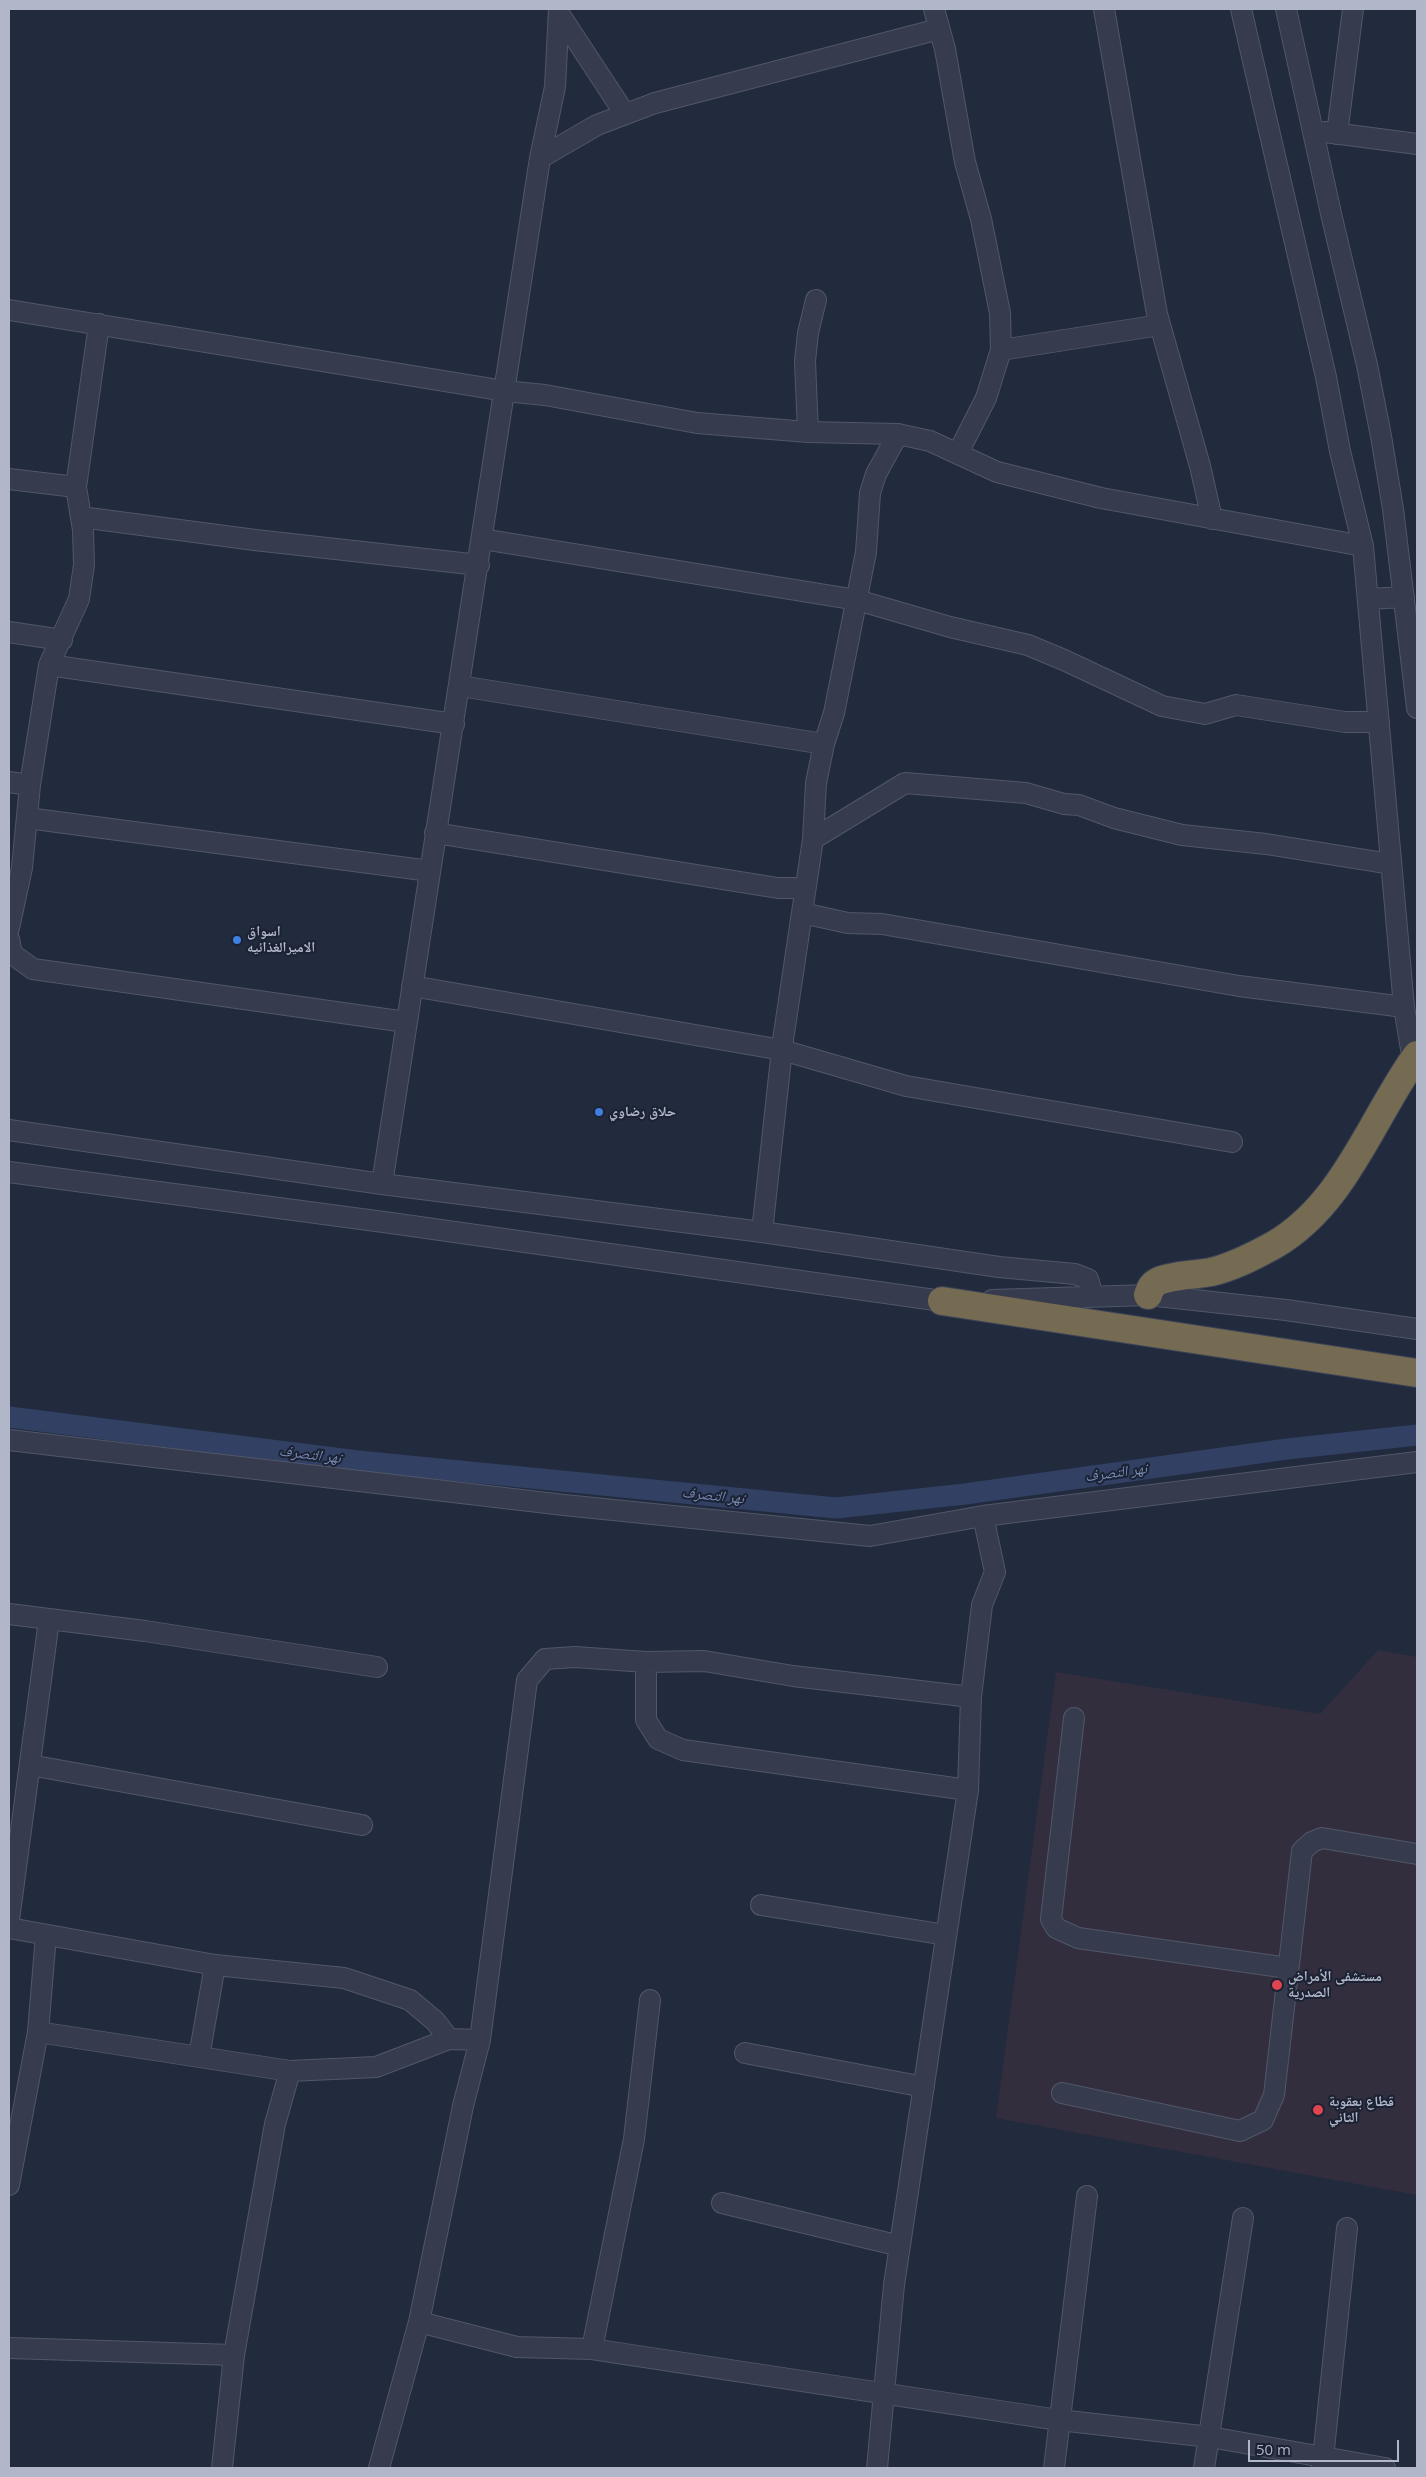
<!DOCTYPE html>
<html>
<head>
<meta charset="utf-8">
<style>
	body { margin:0 }
	#map { position:relative; width:1426px; height:2477px; overflow:hidden; background:#222a3e; font-family:"Open Sans",sans-serif }
	canvas { display:block }
	.frame { position:absolute; inset:0; border:10px solid #b1b7c9; pointer-events:none }
	.scale { position:absolute; left:1248px; top:2440px; width:151px; height:22px; box-sizing:border-box; border:2px solid #b1b7c9; border-top:0; padding-left:6px; font-size:15px; line-height:18px; white-space:nowrap; color:#b1b7c9; -webkit-text-stroke:4px #1b2233; paint-order:stroke }
</style>
</head>
<body>
<div id="map">
<canvas width="1426" height="2477"></canvas>
<div class="frame"></div>
<div class="scale">50 m</div>
</div>
<script>
const g = document.querySelector('canvas').getContext('2d');
g.lineJoin = 'round';
function fill(path, color) { g.fillStyle = color; g.fill(path, 'evenodd'); }
function stroke(path, color, width, dash) { g.strokeStyle = color; g.lineWidth = width; g.lineCap = dash ? 'butt' : 'round'; g.setLineDash(dash || []); g.stroke(path); }
function write(font, color, halo, rows, align = 'center') {
  g.font = font + ' "Open Sans","Noto Naskh Arabic",sans-serif'; g.lineWidth = 4; g.setLineDash([]); g.textBaseline = 'middle'; g.strokeStyle = halo; g.fillStyle = color; for (const [text, x, y, turn = 0] of rows) {
    g.save(); g.translate(x, y); g.rotate((+turn || 0) * Math.PI / 180); g.textAlign = isNaN(turn) ? turn : align; if (halo) g.strokeText(text, 0, 0); g.fillText(text, 0, 0); g.restore();
  }
}
const medical = new Path2D(`
	M1378 1650 1417 1657V2195L996 2118 1056 1672 1320 1714Z`);
const canal = new Path2D(`
	M9 1417 358 1461 836 1508 965 1494 1287 1449 1417 1435`);
const minor = new Path2D(`
	M934 9 945 49 965 162 981 219 1000 313 1001 350 986 398 958 453
	M1104 9 1157 314 1200 466 1212 519
	M1241 9 1326 377 1340 451 1363 546 1404 1007 1413 1061
	M1286 9 1332 218 1367 365 1381 436 1393 509 1417 708
	M560 15 625 114
	M1325 132 1417 144
	M1337 134 1353 9
	M540 158 597 125 655 103 939 29
	M9 310 505 391 545 395 697 423 808 432 898 434 930 441 997 472 1101 498 1363 546
	M1001 350 1160 325
	M808 432 805 361 808 333 816 300
	M9 479 76 487
	M81 517 255 540 479 565
	M482 539 857 600 950 627 1028 645 1064 660 1162 706 1205 714 1236 705 1345 722H1379
	M1368 599 1404 597
	M9 632 62 640
	M49 665 454 724
	M460 686 824 744
	M9 782 30 785
	M27 818 430 871
	M435 833 778 888H804
	M813 839 905 783 1026 793 1064 804 1079 805 1114 818 1182 835 1266 844 1391 864
	M802 913 848 923 882 924 1239 986 1404 1007
	M9 928 22 868 30 785 49 665 79 599 84 565 83 530 76 487 99 324
	M9 939 12 954 33 969 406 1022
	M412 986 782 1050 906 1086 1232 1142
	M9 1130 382 1184 762 1232 999 1267 1075 1274 1088 1279 1093 1296
	M9 1172 391 1223 942 1301H955
	M382 1184 540 158 555 87 559 9
	M762 1232 783 1040 813 839 816 783 824 744 834 713 866 552 870 493 876 474 898 434
	M992 1300 1148 1295 1286 1310 1417 1329
	M9 1440 564 1505 870 1536 983 1516
	M9 1614 145 1631 377 1667
	M646 1662V1720L658 1739 683 1750 968 1790
	M1074 1718 1051 1919 1056 1928 1078 1938 1288 1968
	M30 1765 362 1825
	M761 1905 946 1935
	M9 1920 49 1620
	M9 1928 215 1965 344 1978 410 2000 435 2021 449 2039
	M38 2032 290 2071 376 2067 449 2039 480 2040 463 2106 419 2322 379 2468
	M480 2040 527 1680 545 1659 575 1657 646 1662 704 1661 793 1676 971 1697
	M745 2053 924 2087
	M199 2057 215 1965
	M1062 2093 1240 2131 1263 2120 1274 2095 1302 1851 1312 1842 1322 1838 1417 1854
	M9 2185 38 2032 46 1935
	M722 2203 900 2246
	M419 2322 517 2347 592 2349 1059 2420 1210 2437 1385 2468
	M9 2348 234 2355 275 2124 290 2071
	M592 2349 634 2139 650 2000
	M222 2468 234 2355
	M877 2468 894 2285 968 1790 971 1697 982 1605 995 1572 983 1516 1417 1462
	M1054 2468 1087 2196
	M1204 2468 1243 2218
	M1322 2468 1347 2228`);
const highway = new Path2D(`
	M1148 1295C1150 1289 1152 1284 1159 1281 1172 1275 1196 1275 1211 1272 1233 1267 1254 1256 1274 1245 1345 1204 1372 1117 1417 1055
	M942 1301 1417 1373`);
const markers = [
	[237,940,5,"#3f7fe0"],
	[599,1112,5,"#3f7fe0"],
	[1277,1985,6,"#e0444e"],
	[1318,2110,6,"#e0444e"]
];
const poiNames = [
	["اسواق",247,932],
	["الاميرالغذائيه",247,948],
	["حلاق رضاوي",609,1112],
	["مستشفى الأمراض",1288,1977],
	["الصدرية",1288,1993],
	["قطاع بعقوبة",1329,2102],
	["الثاني",1329,2118]
];
const waterNames = [
	["نهر التصرف",310,1455,7],
	["نهر التصرف",1116,1473,-8],
	["نهر التصرف",713,1496,6]
];
fill(medical, '#322e3e');
stroke(canal, '#324064', 21);
stroke(minor, '#515769', 22);
stroke(highway, '#3e4456', 30);
stroke(minor, '#363c4e', 20);
stroke(highway, '#746b52', 28);
for (const [x, y, r, color] of markers) { const dot = new Path2D(); dot.arc(x, y, r, 0, 2 * Math.PI); g.fillStyle = color; g.fill(dot); stroke(dot, '#1b2233', 2); }
write('bold 14px', '#b1b7c9', '#1b2233', poiNames, 'left');
write('italic 15px', '#7789b3', '#1b2233', waterNames);
</script>
</body>
</html>
